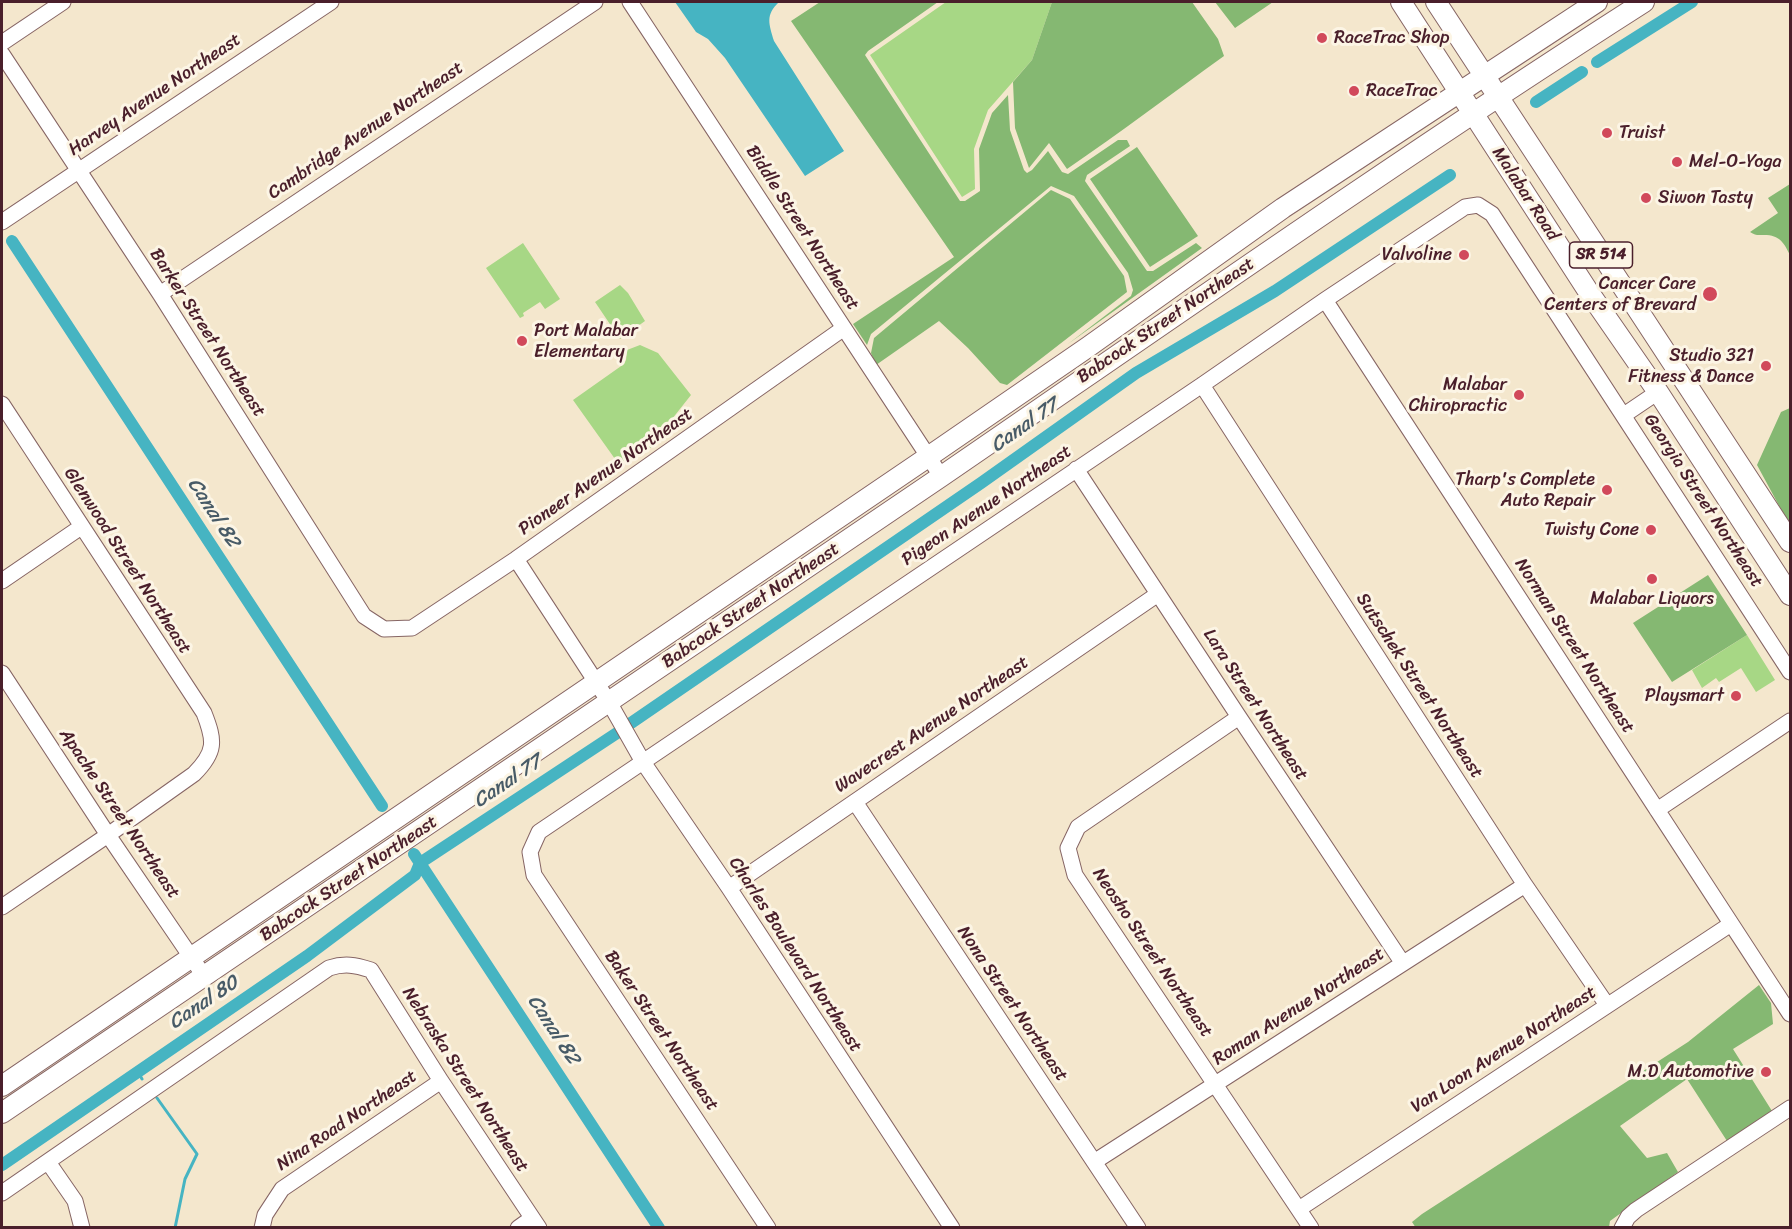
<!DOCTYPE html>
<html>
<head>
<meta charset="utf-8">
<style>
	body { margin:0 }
	#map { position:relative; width:1792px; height:1229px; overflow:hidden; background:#f4e7cd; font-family:Sriracha,sans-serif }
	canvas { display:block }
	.frame { position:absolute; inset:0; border:3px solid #4a1f2b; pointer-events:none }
</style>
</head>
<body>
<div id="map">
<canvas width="1792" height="1229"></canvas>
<div class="frame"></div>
</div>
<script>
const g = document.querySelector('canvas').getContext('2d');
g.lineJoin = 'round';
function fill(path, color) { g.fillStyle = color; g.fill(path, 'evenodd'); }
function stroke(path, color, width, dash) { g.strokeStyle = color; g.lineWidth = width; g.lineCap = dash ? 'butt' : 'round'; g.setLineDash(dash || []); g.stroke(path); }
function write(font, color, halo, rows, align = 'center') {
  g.font = font + ' Sriracha,sans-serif'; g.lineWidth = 6; g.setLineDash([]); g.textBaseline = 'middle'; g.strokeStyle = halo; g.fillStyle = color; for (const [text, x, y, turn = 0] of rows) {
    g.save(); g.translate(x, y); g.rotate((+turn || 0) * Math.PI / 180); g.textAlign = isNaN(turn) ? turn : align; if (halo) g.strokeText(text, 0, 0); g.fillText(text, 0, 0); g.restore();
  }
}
const green = new Path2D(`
	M946 2H1052L1032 60 988 110 974 149 975 189 962 197 870 55Z
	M523 243 560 299 545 309 540 302 523 313 524 316 520 318 486 268Z
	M620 285 628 293 645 321 620 339 595 302Z
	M640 345 658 353 691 395 672 419 667 438 620 466 573 400 624 364 626 360 627 350Z
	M1747 635 1775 680 1756 692 1741 668 1719 682 1716 678 1702 688 1692 670Z`);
const forest = new Path2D(`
	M820 2H938L868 51 865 55 960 201H965L980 191 979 149 992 113 1008 95 1010 130 1024 170 1027 173 1032 170 1048 151 1062 172 1068 174 1118 140H1127L1130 146 1087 175 1085 181 1147 271H1153L1196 243 1202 248 1068 344 1131 296 1133 290 1128 273 1074 196 1051 186 871 334 867 345 853 324 954 257 791 21Z
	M1052 2H1192L1218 39 1224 56C1171 94 1120 133 1067 169L1049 143 1029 168 1015 128 1013 82 1032 60Z
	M1215 2H1273L1235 28Z
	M1137 147 1198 236 1150 267 1090 179Z
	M1790 184V255C1784 243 1780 235 1764 235 1758 235 1756 236 1750 232L1778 213 1768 198Z
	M1051 190 1070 199 1124 276 1127 292 1007 385 1000 383 968 348 939 321 876 365 871 353 874 338Z
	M1790 408V526L1757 465 1781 412Z
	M1708 575 1747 635 1672 682 1633 623Z
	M1759 985 1771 1003 1773 1024 1733 1049 1772 1111 1727 1141 1687 1079 1620 1126 1647 1158 1667 1153 1678 1172 1610 1221 1609 1227 1416 1228 1412 1222 1422 1214 1688 1042Z`);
const water = new Path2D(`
	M675 2H779C765 15 769 24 774 41L844 151 805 176 725 58 708 39 696 32Z`);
const stream = new Path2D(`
	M138 1072 142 1079
	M157 1098 197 1154 185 1179 175 1228`);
const canal = new Path2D(`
	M1597 62 1692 2
	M1536 102 1582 72
	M12 241 382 806
	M631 723 981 483 1136 373 1275 291 1450 175
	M414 854 659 1228
	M2 1165 307 956 415 875 420 863 617 733`);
const minor = new Path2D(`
	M630 2 941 476
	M2 43 63 2
	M2 54 160 294 364 616 384 629 412 628 516 559 844 328
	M2 222 331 2
	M160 294 595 2
	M1325 300 1790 1014
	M1202 385 1525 885 1607 1005
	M2 404 204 713C215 741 216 752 194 774L108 835 2 907
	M1624 415 1658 392
	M1076 469 1239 717 1402 962
	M516 559 609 702 643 762 729 888 952 1228
	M2 581 81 527
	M2 673 108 835 204 976
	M1239 717 1078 827 1068 848 1075 875 1311 1228
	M855 802 1138 1228
	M1657 810 1790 721
	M729 888 1158 594
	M48 1162 75 1201 82 1228
	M1094 1162 1525 885
	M2 1193 329 968C345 963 355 965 371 970L441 1081 539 1228
	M1299 1209 1731 924
	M262 1228 265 1215 282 1189 441 1081
	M518 1228 532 1218
	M768 1228 534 875 530 852 539 832 1202 385 1325 300 1465 207 1478 205 1492 214 1790 672
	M1622 1228 1628 1217 1636 1210 1790 1108`);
const major = new Path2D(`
	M1401 2 1588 291 1658 392 1790 595
	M1436 2 1790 542
	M2 1086 928 457 1088 347 1283 208 1597 2
	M2 1113C315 901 630 691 942 476 1175 316 1406 154 1644 2`);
const markers = [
	[1322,38,6,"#d1495b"],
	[1354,91,6,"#d1495b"],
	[1607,133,6,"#d1495b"],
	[1677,162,6,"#d1495b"],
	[1646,198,6,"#d1495b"],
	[1464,255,6,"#d1495b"],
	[1710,294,8,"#d1495b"],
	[522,341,6,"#d1495b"],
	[1766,366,6,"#d1495b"],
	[1519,395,6,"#d1495b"],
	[1607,490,6,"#d1495b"],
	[1651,530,6,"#d1495b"],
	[1652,579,6,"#d1495b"],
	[1736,696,6,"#d1495b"],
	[1766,1072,6,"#d1495b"]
];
const shields = [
	[1601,255,63]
];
const shieldNames = [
	["SR 514",1601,255]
];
const poiNames = [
	["RaceTrac Shop",1334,38,"left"],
	["RaceTrac",1366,91,"left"],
	["Truist",1619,133,"left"],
	["Mel-O-Yoga",1689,162,"left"],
	["Siwon Tasty",1658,198,"left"],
	["Valvoline",1452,255],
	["Cancer Care",1696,284],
	["Centers of Brevard",1696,305],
	["Port Malabar",534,331,"left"],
	["Elementary",534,352,"left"],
	["Studio 321",1754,356],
	["Fitness & Dance",1754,377],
	["Malabar",1507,385],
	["Chiropractic",1507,406],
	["Tharp's Complete",1595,480],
	["Auto Repair",1595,501],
	["Twisty Cone",1639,530],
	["Malabar Liquors",1652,599,"center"],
	["Playsmart",1724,696],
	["M.D Automotive",1754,1072]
];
const streetNames = [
	["Harvey Avenue Northeast",155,95,-34],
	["Cambridge Avenue Northeast",366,131,-34],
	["Malabar Road",1525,194,57],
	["Biddle Street Northeast",802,228,57],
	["Babcock Street Northeast",1166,321,-34],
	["Barker Street Northeast",207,333,57],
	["Pioneer Avenue Northeast",606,472,-35],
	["Georgia Street Northeast",1703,501,57],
	["Pigeon Avenue Northeast",987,506,-34],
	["Glenwood Street Northeast",127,561,57],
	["Babcock Street Northeast",751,606,-34],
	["Norman Street Northeast",1574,646,57],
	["Sutschek Street Northeast",1419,686,57],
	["Lara Street Northeast",1255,705,57],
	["Wavecrest Avenue Northeast",932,725,-34],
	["Apache Street Northeast",119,814,56],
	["Babcock Street Northeast",349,879,-34],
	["Neosho Street Northeast",1152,953,56],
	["Charles Boulevard Northeast",795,955,57],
	["Nona Street Northeast",1012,1004,56],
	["Roman Avenue Northeast",1299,1007,-33],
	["Baker Street Northeast",661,1031,56],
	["Van Loon Avenue Northeast",1504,1050,-33],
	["Nebraska Street Northeast",465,1080,57],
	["Nina Road Northeast",347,1121,-34]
];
const waterNames = [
	["Canal 77",1025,426,-35],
	["Canal 82",213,513,57],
	["Canal 77",508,782,-34],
	["Canal 80",204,1003,-34],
	["Canal 82",553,1030,57]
];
fill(green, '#a7d785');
fill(forest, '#85b872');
fill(water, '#46b4c2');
stroke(stream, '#46b4c2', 3);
stroke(canal, '#46b4c2', 12);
stroke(minor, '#866564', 17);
stroke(major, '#866564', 22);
stroke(minor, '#fff', 15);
stroke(major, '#fff', 20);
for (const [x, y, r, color] of markers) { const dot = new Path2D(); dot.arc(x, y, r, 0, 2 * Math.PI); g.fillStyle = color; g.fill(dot); stroke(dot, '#fcf5e5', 2); }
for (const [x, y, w] of shields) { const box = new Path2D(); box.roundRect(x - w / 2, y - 13, w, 26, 4.5); g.fillStyle = '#fcf5e5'; g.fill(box); stroke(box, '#4a1f2b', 1.5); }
write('bold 16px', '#4a1f2b', null, shieldNames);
write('18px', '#4a1f2b', '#fcf5e5', poiNames, 'right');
write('18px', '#4a1f2b', '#fcf5e5', streetNames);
write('italic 20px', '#485b67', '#fcf5e5', waterNames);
</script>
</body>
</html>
